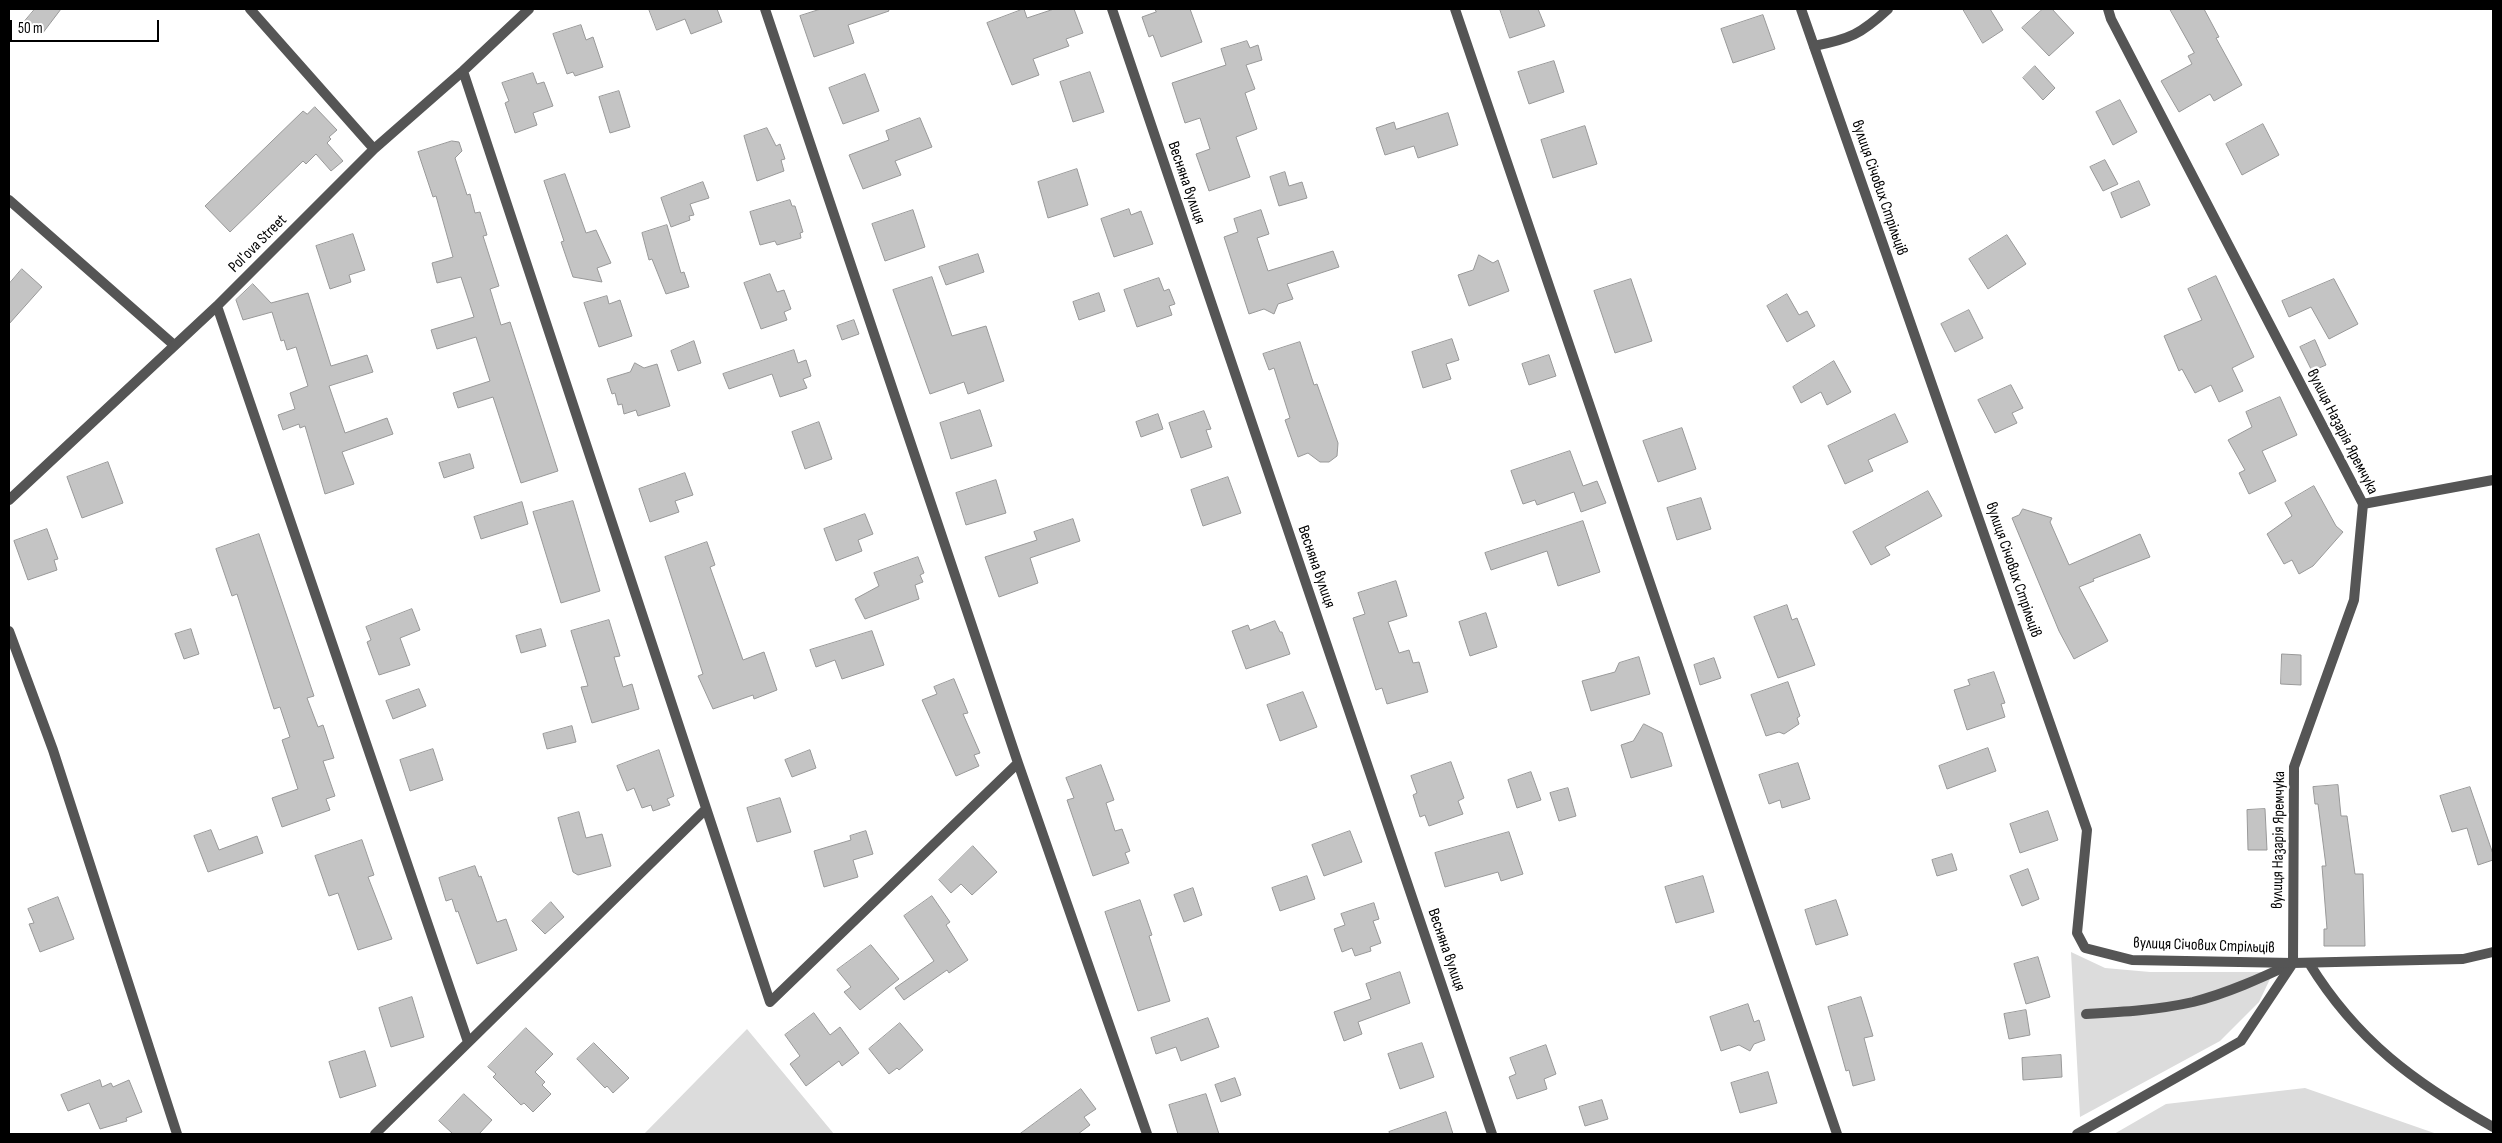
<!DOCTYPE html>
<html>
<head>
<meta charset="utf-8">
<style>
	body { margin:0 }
	#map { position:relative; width:2502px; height:1143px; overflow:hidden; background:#fff; font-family:"Sofia Sans Condensed",sans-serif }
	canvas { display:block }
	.frame { position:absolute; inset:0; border:10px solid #000; pointer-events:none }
	.scale { position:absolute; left:10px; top:20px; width:149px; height:22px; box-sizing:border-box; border:2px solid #000; border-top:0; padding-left:6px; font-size:15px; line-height:18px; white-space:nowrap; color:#000; -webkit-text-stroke:4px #fff; paint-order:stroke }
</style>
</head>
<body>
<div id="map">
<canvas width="2502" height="1143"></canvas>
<div class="frame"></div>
<div class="scale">50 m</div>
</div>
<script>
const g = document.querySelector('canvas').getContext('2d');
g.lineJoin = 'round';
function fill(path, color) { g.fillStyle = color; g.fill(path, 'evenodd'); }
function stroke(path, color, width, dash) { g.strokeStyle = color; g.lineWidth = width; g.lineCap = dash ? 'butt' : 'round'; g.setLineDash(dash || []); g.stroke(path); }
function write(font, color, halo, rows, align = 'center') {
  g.font = font + ' "Sofia Sans Condensed",sans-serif'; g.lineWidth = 5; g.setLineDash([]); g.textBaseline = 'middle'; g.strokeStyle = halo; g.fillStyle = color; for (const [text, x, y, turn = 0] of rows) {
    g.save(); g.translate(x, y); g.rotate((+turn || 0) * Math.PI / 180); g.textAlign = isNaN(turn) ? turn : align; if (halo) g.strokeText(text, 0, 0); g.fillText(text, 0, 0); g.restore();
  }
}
const green = new Path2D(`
	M2071 952 2105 968 2150 972H2264L2270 979 2259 1002 2220 1041 2080 1117Z
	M747 1029 834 1134H644Z
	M2305 1088 2437 1134H2114L2166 1104Z`);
const building = new Path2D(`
	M35 9H61L42 34 25 21Z
	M649 9H717L722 22 691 34 685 19 657 30Z
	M821 9H888L889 11 848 25 854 43 814 57 800 16Z
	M1024 9 1027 18 1054 9H1074L1083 33 1066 39 1069 46 1033 59 1039 75 1012 85 987 23Z
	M1155 9H1190L1202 42 1161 57 1153 35 1149 37 1142 17 1156 12Z
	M1500 9H1538L1545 26 1510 38Z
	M1963 9H1990L2003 30 1983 43Z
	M2043 9H2052L2074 33 2049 56 2022 28Z
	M2170 9H2204L2219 37 2216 38 2242 85 2214 101 2210 94 2179 112 2161 81 2192 64 2188 56 2194 53Z
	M1763 15 1775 49 1733 63 1721 29Z
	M581 25 586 40 593 37 603 67 575 76 573 72 567 74 553 34Z
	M1247 41 1250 48 1258 45 1262 60 1246 65 1255 89 1245 93 1257 129 1236 137 1250 177 1209 191 1196 154 1210 149 1200 118 1185 123 1172 83 1226 65 1221 49Z
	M1554 61 1564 92 1529 104 1518 72Z
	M2035 66 2055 88 2043 100 2023 78Z
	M1090 72 1104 112 1073 122 1060 82Z
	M533 73 537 84 544 82 553 106 533 113 537 125 515 133 505 103 509 101 502 83Z
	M865 74 879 111 843 124 829 88Z
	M619 91 630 127 610 133 599 97Z
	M2120 100 2137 132 2113 145 2096 112Z
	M315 107 337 130 329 137 331 139 327 143 343 161 331 171 316 154 306 164 303 161 230 232 205 206 303 111 307 114Z
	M1448 113 1458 145 1418 158 1414 146 1385 155 1376 128 1394 122 1396 129Z
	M920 118 932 147 895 161 901 175 863 189 849 155 889 140 886 131Z
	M2263 124 2279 155 2242 175 2226 144Z
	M1585 126 1597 164 1553 178 1541 140Z
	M767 128 776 146 780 144 785 159 781 160 784 171 757 181 744 136Z
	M452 141 459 142 462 151 455 158 467 195 470 194 475 213 480 212 487 235 483 236 499 286 490 289 501 325 510 322 558 471 521 483 493 397 458 408 453 393 490 381 476 337 437 349 431 330 474 317 461 277 437 283 432 263 453 257 436 196 433 197 418 152Z
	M2105 160 2118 184 2103 191 2090 167Z
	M1077 169 1088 205 1048 218 1038 182Z
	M1285 172 1289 186 1302 182 1307 198 1279 206 1270 177Z
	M565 174 586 233 596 230 611 263 597 268 602 282 573 277 561 242 564 241 544 181Z
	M2139 181 2150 205 2121 218 2111 193Z
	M703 182 709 198 690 204 694 215 689 216 690 220 671 227 661 198Z
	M790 200 792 206H795L803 232 800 233 801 238 777 245 775 241 760 245 750 212Z
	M1129 209 1131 215 1141 211 1153 244 1114 257 1101 219Z
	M913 210 925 247 885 261 872 224Z
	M1261 210 1269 234 1257 238 1268 271 1333 251 1339 267 1287 284 1293 299 1278 304 1274 314 1264 309 1249 314 1224 237 1238 232 1234 219Z
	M667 225 681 273 684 272 689 287 666 294 652 259 649 260 642 233Z
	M353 234 365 270 349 275 351 282 330 289 316 246Z
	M2007 235 2026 264 1988 289 1969 259Z
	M978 254 984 272 946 285 939 267Z
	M1479 255 1493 263 1498 260 1509 291 1469 306 1458 275 1473 270Z
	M22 269 42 287 9 324V284Z
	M770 274 777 292 784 290 791 309 784 312 787 320 761 329 744 283Z
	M2216 276 2254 357 2232 368 2243 391 2219 402 2211 385 2195 393 2182 369 2179 371 2164 336 2202 320 2188 289Z
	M932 277 952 336 986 326 1004 381 968 394 964 382 930 394 893 290Z
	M1159 278 1164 291 1169 289 1175 304 1169 306 1172 315 1137 327 1124 290Z
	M1631 279 1652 341 1615 353 1594 291Z
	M2334 279 2358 324 2329 339 2311 307 2289 317 2282 301Z
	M253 284 271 303 308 293 331 366 367 355 373 372 329 386 345 433 387 418 393 434 342 452 354 484 325 494 305 426 300 428 299 424 283 430 278 415 295 409 290 393 308 386 296 347 287 350 284 340 281 341 272 312 243 320 236 300Z
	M1099 293 1105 311 1079 320 1073 302Z
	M1787 294 1799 315 1807 311 1815 326 1787 342 1767 306Z
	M607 296 609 304 620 300 632 336 599 347 584 303Z
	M1969 310 1983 338 1955 352 1941 324Z
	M854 320 859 334 842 340 837 326Z
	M1452 339 1459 360 1446 364 1451 379 1423 388 1412 352Z
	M2315 340 2326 365 2312 371 2300 347Z
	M694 341 701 363 678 371 671 351Z
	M1300 342 1314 385 1317 384 1338 443 1337 456 1329 462H1320L1308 453 1298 457 1285 420 1290 418 1274 368 1269 370 1263 354Z
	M794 350 798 363 806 360 811 376 803 379 807 388 780 397 772 374 729 389 723 374Z
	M1549 355 1556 376 1529 385 1522 364Z
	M1834 361 1851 392 1827 405 1821 392 1801 403 1793 387Z
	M635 363 644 368 657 364 670 406 638 416 636 410 624 414 622 404 618 405 615 393 612 394 607 379 630 372Z
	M2011 385 2023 408 2012 413 2017 423 1995 433 1978 400Z
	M2280 397 2297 435 2262 451 2276 481 2249 494 2239 473 2245 470 2228 440 2252 427 2246 412Z
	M980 410 992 446 951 459 940 423Z
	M1204 411 1211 429 1206 430 1212 447 1181 458 1169 423Z
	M1158 414 1163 429 1141 437 1136 422Z
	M1895 414 1908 442 1868 460 1873 471 1845 484 1828 446Z
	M819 422 832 459 805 469 792 432Z
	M1682 428 1696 469 1658 482 1643 441Z
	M1570 451 1583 486 1597 481 1606 503 1581 512 1574 492 1537 505 1535 500 1523 504 1511 471Z
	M470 454 474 468 444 478 439 463Z
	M108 462 123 503 82 518 67 477Z
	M685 473 693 495 675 501 679 512 650 522 639 489Z
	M1228 477 1241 513 1203 526 1191 490Z
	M996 480 1006 513 966 525 956 493Z
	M2314 486 2336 526 2343 532 2313 566 2299 574 2292 560 2284 564 2267 534 2292 516 2285 503Z
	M1928 491 1942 516 1885 547 1890 555 1871 565 1853 532Z
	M1701 498 1711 529 1677 540 1667 508Z
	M573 501 600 591 561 603 533 512Z
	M522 502 528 524 481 539 474 517Z
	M2023 509 2052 518 2050 522 2069 565 2140 534 2150 557 2093 579 2094 581 2079 587 2108 641 2074 659 2059 631 2012 518 2019 515Z
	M865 514 873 534 858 540 862 551 836 561 824 529Z
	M1073 519 1080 541 1030 558 1038 583 999 597 985 557 1037 540 1034 532Z
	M1583 521 1600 572 1558 586 1547 551 1491 570 1485 553Z
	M47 529 58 559 54 560 57 570 28 580 14 541Z
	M259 534 314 696 307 698 318 727 323 725 334 758 323 761 335 796 326 799 330 810 282 827 272 798 298 789 282 740 290 737 280 707 274 709 237 594 232 596 216 549Z
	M707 542 715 565 710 567 743 660 764 652 777 690 754 699 753 695 713 709 698 676 703 674 665 557Z
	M918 557 924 573 920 575 923 582 915 585 919 599 865 619 855 599 879 586 874 573Z
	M1396 581 1407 616 1388 622 1399 653 1409 650 1413 663 1419 662 1428 692 1387 704 1382 688 1376 690 1353 618 1365 614 1358 593Z
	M1787 605 1792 620 1797 618 1815 665 1778 678 1754 617Z
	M412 609 420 630 400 638 410 665 379 675 367 642 371 640 366 627Z
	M1486 613 1497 647 1470 656 1459 622Z
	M609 620 620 656 614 657 623 687 632 684 639 709 592 723 581 687 588 686 571 631Z
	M1275 621 1280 632H1282L1290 654 1246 669 1232 631 1248 625 1250 630Z
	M191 629 199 654 184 659 175 634Z
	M541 629 546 646 521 653 516 636Z
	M872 631 884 665 842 679 835 660 816 667 810 650Z
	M2282 654 2301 655V685L2281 684Z
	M1639 657 1650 694 1591 711 1582 681 1615 672 1619 663Z
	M1714 658 1721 678 1700 685 1694 665Z
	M1994 672 2005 703 2001 704 2005 717 1967 730 1954 690 1970 685 1968 680Z
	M954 679 968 713 963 714 980 753 974 755 979 766 956 776 922 700 937 694 934 687Z
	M1788 682 1800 716 1797 718 1799 724 1784 734 1779 732 1766 736 1751 695Z
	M419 689 426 706 393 719 386 701Z
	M1303 692 1317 727 1280 741 1267 705Z
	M1644 724 1662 733 1672 766 1631 778 1621 745 1633 741Z
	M572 726 576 742 547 749 543 734Z
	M1988 748 1996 771 1947 789 1939 766Z
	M433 749 443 780 410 791 400 760Z
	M659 750 674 796 667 799 670 805 653 811 651 805 642 808 634 788 627 791 617 766Z
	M810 750 816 768 792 777 785 760Z
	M1451 762 1464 798 1458 801 1463 814 1429 826 1425 815 1420 817 1413 795 1417 793 1411 776Z
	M1798 763 1810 799 1782 808 1780 800 1769 804 1759 775Z
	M1101 765 1114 800 1106 803 1115 831 1122 829 1130 851 1125 853 1129 863 1093 876 1067 800 1074 798 1066 778Z
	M1531 772 1541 800 1517 808 1508 780Z
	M2338 785 2341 816H2347L2355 874H2363L2365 946H2324V929H2327L2322 866H2326L2318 804H2315L2313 787Z
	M2470 787 2493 854V860L2478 865 2467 828 2452 832 2440 796Z
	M1568 788 1576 816 1559 821 1550 793Z
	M780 798 791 832 757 842 747 808Z
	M2265 809 2267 850H2248L2247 810Z
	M2048 811 2058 840 2020 853 2010 824Z
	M579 812 586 838 602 834 611 866 578 875 573 872 558 818Z
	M211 830 219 850 257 836 263 853 208 872 194 836Z
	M866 831 873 854 853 860 858 877 824 887 814 851 851 840 850 836Z
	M1350 831 1362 862 1324 876 1312 845Z
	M1509 832 1523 874 1501 881 1498 872 1445 887 1435 853Z
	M362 840 374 875 368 877 392 939 358 950 338 893 329 896 315 856Z
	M973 846 997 872 972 895 961 884 951 893 939 880Z
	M1952 854 1957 870 1937 876 1932 860Z
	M475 866 479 877 481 876 497 922 506 919 517 950 477 964 458 911 456 912 452 899 446 901 439 878Z
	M2028 869 2039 899 2022 906 2010 876Z
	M1307 876 1315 899 1280 911 1272 888Z
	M1703 876 1714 912 1676 923 1665 887Z
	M1193 888 1202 915 1184 922 1174 895Z
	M932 896 950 922 946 925 968 960 949 973 947 970 904 1000 895 988 934 961 904 916Z
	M58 897 74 939 40 952 29 924 34 923 28 909Z
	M1140 900 1152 935 1149 936 1170 1001 1138 1011 1105 912Z
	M1836 900 1848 935 1816 945 1805 910Z
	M551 902 564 917 545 934 532 921Z
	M1374 903 1379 919 1373 921 1381 943 1370 947 1371 951 1355 956 1352 948 1342 952 1334 929 1345 925 1341 914Z
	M871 945 899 979 860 1010 844 992 851 987 837 970Z
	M2038 957 2050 997 2026 1004 2014 964Z
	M1400 972 1410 1003 1358 1022 1362 1034 1344 1041 1334 1012 1371 999 1366 984Z
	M412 997 424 1037 391 1047 379 1008Z
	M1861 997 1873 1036 1864 1038 1875 1080 1853 1086 1849 1070 1846 1071 1828 1007Z
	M1748 1004 1754 1022 1759 1020 1765 1040 1754 1044 1750 1051 1739 1045 1721 1051 1710 1017Z
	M2026 1010 2030 1035 2009 1039 2004 1014Z
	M814 1013 830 1035 840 1027 859 1053 842 1066 839 1061 806 1086 790 1064 800 1056 785 1035Z
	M1208 1018 1219 1047 1181 1061 1176 1047 1156 1054 1151 1038Z
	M900 1023 923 1050 899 1070 897 1068 889 1074 869 1049Z
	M526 1028 553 1054 535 1072 545 1082 542 1085 551 1094 533 1112 524 1103 521 1105 493 1077 496 1074 488 1067Z
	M594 1043 629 1078 613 1093 607 1086 605 1088 577 1059Z
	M1422 1043 1434 1077 1400 1089 1388 1054Z
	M1546 1045 1556 1074 1544 1079 1547 1089 1517 1099 1509 1077 1516 1074 1510 1058Z
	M365 1051 376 1086 340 1098 329 1062Z
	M2061 1055 2062 1077 2023 1080 2022 1058Z
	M1768 1072 1777 1103 1740 1113 1731 1083Z
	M1235 1078 1241 1095 1221 1102 1215 1085Z
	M100 1080 102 1087 111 1083 113 1087 129 1080 142 1112 126 1118 127 1121 100 1129 89 1103 68 1111 61 1095Z
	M1081 1089 1096 1109 1084 1117 1090 1125 1078 1134H1020Z
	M464 1094 492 1120 479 1134H453L439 1121Z
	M1206 1094 1219 1134H1178L1169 1105Z
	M1602 1100 1608 1119 1585 1126 1579 1107Z
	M1446 1112 1453 1134H1390L1389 1132Z`);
const service = new Path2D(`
	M1814 46C1850 39 1861 34 1888 9
	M9 200 174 345
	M2363 504 2493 480
	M2086 1014C2122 1012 2158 1010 2193 1002 2228 993 2261 978 2293 963`);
const minor = new Path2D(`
	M250 9 374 149
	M765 9 1018 763 1147 1134
	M1112 9 1492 1134
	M1455 9 1837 1134
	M1801 9 2087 830 2077 933 2085 948 2132 960 2293 963 2294 767 2354 600 2363 504 2111 19 2108 9
	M463 71 770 1002 1018 763
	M217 306 468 1042
	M9 500 217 306 374 149 463 71 529 9
	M9 631 53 750 177 1134
	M2309 963C2357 1041 2415 1083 2493 1127
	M375 1134 706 809
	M2077 1134 2241 1041 2293 963 2463 959 2493 952`);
const streetNames = [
	["Весняна вулиця",1186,183,71],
	["вулиця Січових Стрільців",1879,188,71],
	["Polʹova Street",258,244,-45],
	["вулиця Назарія Яремчука",2342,432,63],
	["Весняна вулиця",1316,567,71],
	["вулиця Січових Стрільців",2013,570,71],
	["вулиця Назарія Яремчука",2279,840,-89],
	["вулиця Січових Стрільців",2204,946,2],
	["Весняна вулиця",1446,950,71]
];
fill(green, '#dcdcdc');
fill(building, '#c4c4c4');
stroke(building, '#999', 1);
stroke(service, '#555', 10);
stroke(minor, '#555', 10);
write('16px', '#000', '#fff', streetNames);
</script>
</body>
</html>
